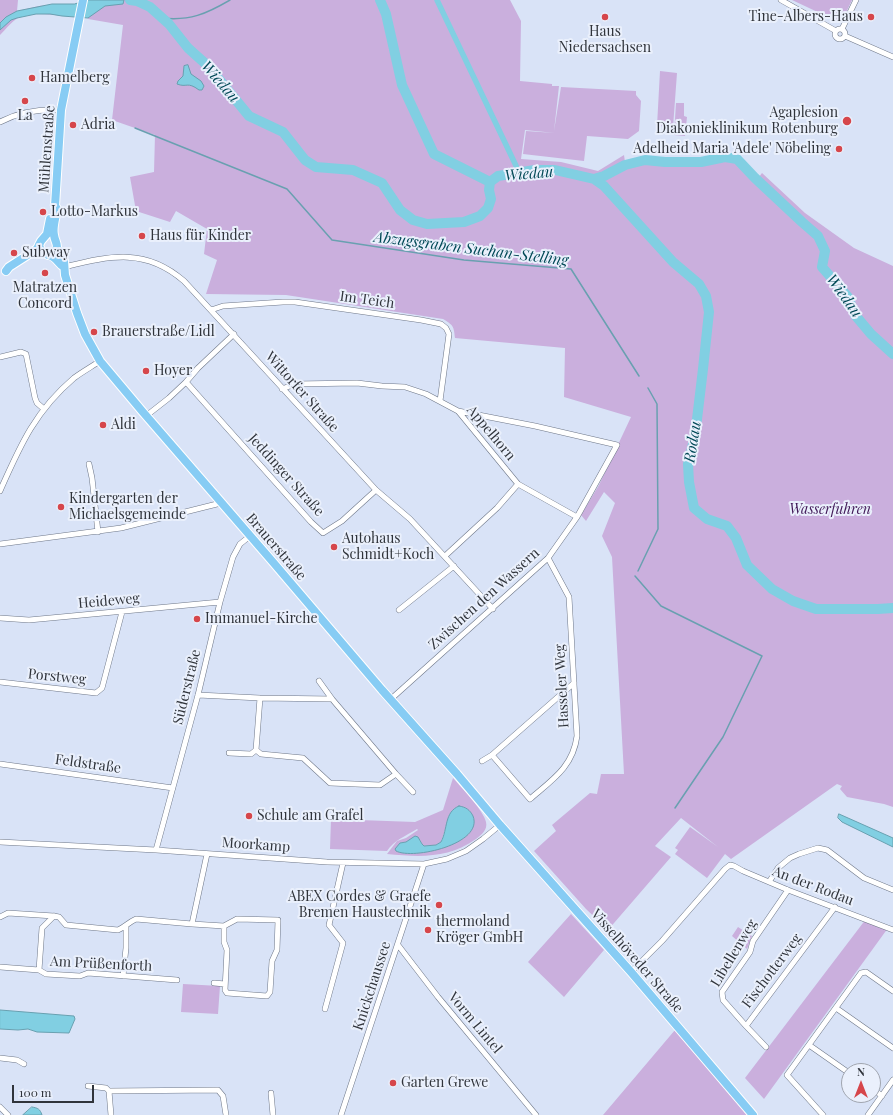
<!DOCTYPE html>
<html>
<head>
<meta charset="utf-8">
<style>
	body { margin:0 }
	#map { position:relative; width:893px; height:1115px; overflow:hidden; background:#d9e3f7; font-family:"Playfair Display",serif }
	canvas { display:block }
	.north { position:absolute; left:841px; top:1063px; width:40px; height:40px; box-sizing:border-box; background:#eaf0fc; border:1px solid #a0a5af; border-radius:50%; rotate:0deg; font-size:11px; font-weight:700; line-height:16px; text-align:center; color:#30343b }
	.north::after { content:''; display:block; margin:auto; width:14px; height:18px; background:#d6464b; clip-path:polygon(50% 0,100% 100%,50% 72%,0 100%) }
	.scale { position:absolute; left:12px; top:1085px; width:82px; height:18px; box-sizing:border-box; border:2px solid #30343b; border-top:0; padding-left:5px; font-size:12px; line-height:14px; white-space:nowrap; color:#30343b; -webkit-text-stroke:3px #eaf0fc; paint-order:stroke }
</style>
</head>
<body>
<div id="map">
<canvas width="893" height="1115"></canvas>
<div class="north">N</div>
<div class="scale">100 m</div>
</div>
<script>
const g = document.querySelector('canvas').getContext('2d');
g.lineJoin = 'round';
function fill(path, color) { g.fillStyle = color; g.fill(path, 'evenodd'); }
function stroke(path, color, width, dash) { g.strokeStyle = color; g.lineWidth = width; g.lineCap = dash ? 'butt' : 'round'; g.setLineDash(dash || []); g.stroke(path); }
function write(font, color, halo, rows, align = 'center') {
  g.font = font + ' "Playfair Display",serif'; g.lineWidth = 4; g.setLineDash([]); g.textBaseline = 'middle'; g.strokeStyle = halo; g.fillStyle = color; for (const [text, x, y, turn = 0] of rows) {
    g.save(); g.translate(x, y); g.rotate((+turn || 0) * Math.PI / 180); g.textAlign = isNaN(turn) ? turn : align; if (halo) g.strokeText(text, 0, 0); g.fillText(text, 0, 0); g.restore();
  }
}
const green = new Path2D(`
	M0 0H18L17 11 39 6 61 4 62 16C49 14 30 12 18 18 12 21 5 30 0 35Z
	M90 0H510L521 21 520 81 552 84V86H559L554 131 561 87 636 91V95L641 101 639 131 628 139 587 136 584 161 523 154 526 131 555 133 525 130 521 159 561 162 598 171 624 155 625 162 645 157 660 159H696L730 154 739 156 759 177 762 173 805 213 854 248 893 266V807L884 804 847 797 840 789 842 786 837 784 731 859 725 854 707 878 675 854 678 850 675 848 690 827 718 847 681 818 655 846 671 857 608 930 586 909 534 851 556 831 552 825 590 793 597 794 601 774H624L612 557 602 536 615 503 604 492 586 521 581 515 599 485 631 417 564 397 565 348 455 338C454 326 453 325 443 319L286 295 206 294 217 260 204 254 207 229 176 211 170 222 136 211 130 177 154 172 155 135 112 120 123 25 88 19Z
	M792 0H852L841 23Z
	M660 71 677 73 673 127 657 126Z
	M676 103H684V116L687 117 685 136 674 135Z
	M453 778C461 787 484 811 486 822 488 830 481 835 476 839 448 859 419 857 387 854L397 841 406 838 418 830 417 829C406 836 394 840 387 851L330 849 331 819 415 822 443 810ZM446 827 445 847 426 851 400 843 420 840 422 844 424 846 436 845 441 842Z
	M571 914 604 950 564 997 528 962Z
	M866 919 888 928 764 1099 745 1078Z
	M738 927 752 936 747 949 732 936Z
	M183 984 220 986 218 1014 181 1012Z
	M675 1030 753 1115H603Z`);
const water = new Path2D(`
	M89 0H124L123 4 105 6 88 18 62 16 50 14H36L17 18 11 20 0 30V23L6 17 17 11 52 4H74Z
	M188 65 191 74 201 81 204 86 202 90H199C187 81 187 88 177 84L178 81 183 76 184 66Z
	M459 806C466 807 470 810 473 816 484 844 413 860 396 851L395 849 400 843 406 842 415 836 418 837 422 844 424 846 436 845 441 842C448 829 444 812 459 806Z
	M839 814 893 838V847L842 822 838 818Z
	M0 1010 74 1016 75 1019 69 1033 37 1032 28 1029 18 1030 0 1029Z
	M32 1107C38 1108 40 1109 42 1115H23Z`);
const stream = new Path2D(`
	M137 1 138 0
	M162 18C190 21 206 14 230 0
	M135 128 287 189 332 240 464 260 571 269 639 376
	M638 571 658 529 657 404 648 388
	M635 576 661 606 762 656 723 737 675 808`);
const canal = new Path2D(`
	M437 0 519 172`);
const river = new Path2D(`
	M130 0 137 1 150 7 169 24 188 48 208 66 249 116 283 132 305 160 316 167 353 170 382 183 400 210 413 220 427 224 464 222 480 216 488 208 491 199 489 190 490 182 498 176 535 170H555L594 179 604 176 625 165 645 160 665 162H701L725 157 737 159 755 178 802 222 818 236 825 251 822 267 848 297 855 315 871 334 893 354
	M380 0 386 14 402 85 434 154 490 182
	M594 179 604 186 673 262 699 284 706 296 709 312 703 369 695 436 688 464 689 482 694 508 707 519 727 526 736 538 747 565 772 589 793 601 816 609H878L893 608`);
const minor = new Path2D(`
	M781 0 836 31
	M835 34a5 5 0 1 1 10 0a5 5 0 1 1-10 0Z
	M842 29 856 0
	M845 36 893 57
	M0 122C19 112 40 109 61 110
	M64 267C110 256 145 247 184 281L376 490 410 519 493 609
	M211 310 223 306 283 302H295L421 320 441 324 446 328 449 334 440 401
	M0 357 21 352 26 354 35 398 37 403 44 409
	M186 382 198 368 234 334
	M282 389 295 384 357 383 382 386 405 387 426 394 458 411 518 484 577 517
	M146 416 169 398 186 382 311 522 323 533 342 521 376 490
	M89 464 92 478 98 532
	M0 491C20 446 35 411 74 378 82 372 91 367 100 361
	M0 544 121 528 221 503
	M445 556 497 508 518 484
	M399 610 454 566
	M0 618 29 620 220 602
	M319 681 332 699
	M0 682 96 693 102 688 122 612
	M198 695 260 698 332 699 396 774 413 792
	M391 699 548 558 577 517 617 445 535 426 458 411
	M256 750 260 698
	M229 753 251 754 256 750 261 754 303 758 330 783 380 785 396 774
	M492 755 530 799C552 780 573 767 577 736L569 597 548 558
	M482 761 492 755 574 683
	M0 764 173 788
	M0 842 156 850 327 862 424 864 447 859 466 851 483 839 500 825
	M156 850 198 695 220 602 233 557 240 544 250 536
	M769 882 778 868 790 858 799 854 818 848 827 850 864 878 893 890
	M0 917 8 913 54 916 59 917 66 925 118 930C125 927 129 922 136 919L192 924 207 854
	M192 924 224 926V942L227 950 225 990 227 993 267 996 270 992 272 961 277 950 278 920 237 919 224 926
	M398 945 438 997 536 1115
	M0 967 39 970 46 974 80 976 88 973 177 980
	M39 970 42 928 54 916
	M631 972 662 941 725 869 730 865 734 866 743 871 788 890 893 930
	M123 976 126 948V927
	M214 983 225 984
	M836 1008 893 1048
	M325 1009 343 943 329 925 343 863
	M746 1026 723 1000 722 992 750 952 753 941 788 890
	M809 1045 849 1073
	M766 1047 746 1026 835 907
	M0 1058 17 1060 24 1064
	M88 1086 106 1088 109 1091
	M873 1089 882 1096
	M271 1093 273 1115
	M0 1107 8 1115
	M111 1115 109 1091 218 1090 223 1096 226 1115
	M341 1115 424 864
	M823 1115 787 1075 861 973 866 972 893 991
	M868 1115 893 1080`);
const primary = new Path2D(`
	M39 245 41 251 48 255 54 253C60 245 55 243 54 235 52 227 56 217 57 209L55 206 61 110 83 0
	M57 248 64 261 65 275 77 313 85 334 100 361 142 411 272 561 382 690 457 774 500 825 631 972 753 1115
	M49 255C57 257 58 264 64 267
	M6 271 9 267 37 249 41 241 47 234 50 219`);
const markers = [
	[605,17,4,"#d6464b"],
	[871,17,4,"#d6464b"],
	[32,78,4,"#d6464b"],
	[25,101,4,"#d6464b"],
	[847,121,5,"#d6464b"],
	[73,125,4,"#d6464b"],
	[839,149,4,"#d6464b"],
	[43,212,4,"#d6464b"],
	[142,236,4,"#d6464b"],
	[14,253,4,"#d6464b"],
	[45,273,4,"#d6464b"],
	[94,332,4,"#d6464b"],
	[146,371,4,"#d6464b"],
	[103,425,4,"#d6464b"],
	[61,507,4,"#d6464b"],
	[334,547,4,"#d6464b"],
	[197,619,4,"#d6464b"],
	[249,816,4,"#d6464b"],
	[439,905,4,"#d6464b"],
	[428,930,4,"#d6464b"],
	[393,1083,4,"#d6464b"]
];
const poiNames = [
	["Tine-Albers-Haus",863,17,"right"],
	["Haus",605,32,"center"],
	["Niedersachsen",605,48,"center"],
	["Hamelberg",40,78],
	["Agaplesion",838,113,"right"],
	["Diakonieklinikum Rotenburg",838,129,"right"],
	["La",25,116,"center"],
	["Adria",81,125],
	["Adelheid Maria 'Adele' Nöbeling",831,149,"right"],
	["Lotto-Markus",51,212],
	["Haus für Kinder",150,236],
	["Subway",22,253],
	["Matratzen",45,288,"center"],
	["Concord",45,304,"center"],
	["Brauerstraße/Lidl",102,332],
	["Hoyer",154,371],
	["Aldi",111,425],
	["Kindergarten der",69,499],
	["Michaelsgemeinde",69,515],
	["Autohaus",342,539],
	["Schmidt+Koch",342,555],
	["Immanuel-Kirche",205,619],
	["Schule am Grafel",257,816],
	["ABEX Cordes & Graefe",431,897,"right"],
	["Bremen Haustechnik",431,913,"right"],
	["thermoland",436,922],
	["Kröger GmbH",436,938],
	["Garten Grewe",401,1083]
];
const streetNames = [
	["Mühlenstraße",47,149,-86],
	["Im Teich",367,300,8],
	["Wittorfer Straße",302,392,48],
	["Appelhorn",491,433,50],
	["Jeddinger Straße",286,475,48],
	["Brauerstraße",276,547,49],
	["Zwischen den Wassern",484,599,-42],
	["Heideweg",109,601,-5],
	["Porstweg",57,677,6],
	["Hasseler Weg",562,686,-93],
	["Süderstraße",187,687,-76],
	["Feldstraße",88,764,8],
	["Moorkamp",256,845,4],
	["An der Rodau",813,886,21],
	["Libellenweg",734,953,-59],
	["Visselhöveder Straße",637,961,49],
	["Am Prüßenforth",101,964,3],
	["Fischotterweg",772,971,-53],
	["Knickchaussee",372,986,-72],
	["Vorm Lintel",475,1023,50]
];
const parkNames = [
	["Wasserfuhren",830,510]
];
const waterNames = [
	["Wiedau",220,82,49],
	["Wiedau",529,174,-5],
	["Abzugsgraben Suchan-Stelling",471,249,7],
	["Wiedau",844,296,54],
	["Rodau",693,442,-81]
];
fill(green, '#caafdd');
fill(water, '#81cfe2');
stroke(water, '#69a0b0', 1);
stroke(stream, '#69a0b0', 1.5);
stroke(canal, '#81cfe2', 5.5);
stroke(river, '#81cfe2', 10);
stroke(minor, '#6e7788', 6);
stroke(primary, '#fff', 10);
stroke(minor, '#fff', 5);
stroke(primary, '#87ccf4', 8);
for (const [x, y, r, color] of markers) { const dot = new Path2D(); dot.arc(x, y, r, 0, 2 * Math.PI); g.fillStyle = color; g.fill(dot); stroke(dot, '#eaf0fc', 1.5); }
write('14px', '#30343b', '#eaf0fc', poiNames, 'left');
write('14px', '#30343b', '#eaf0fc', streetNames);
write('italic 14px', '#411958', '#eaf0fc', parkNames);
write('italic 15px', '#004856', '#eaf0fc', waterNames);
</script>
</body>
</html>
